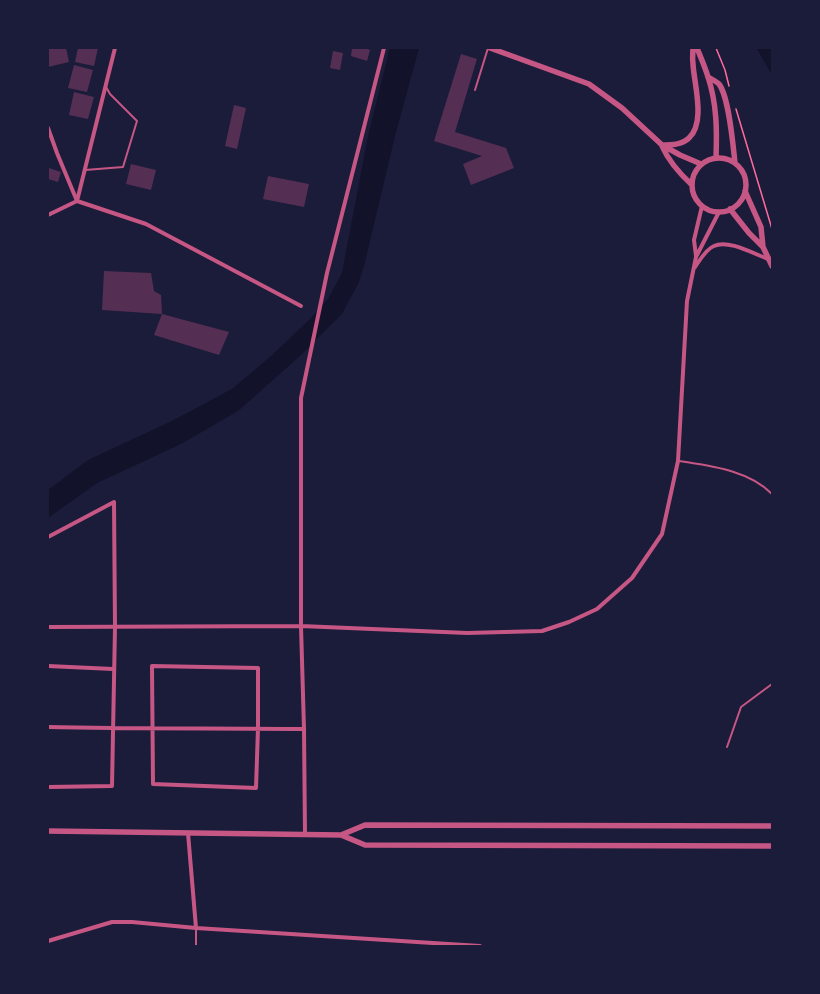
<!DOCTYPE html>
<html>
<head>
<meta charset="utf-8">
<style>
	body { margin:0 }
	#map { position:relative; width:820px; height:994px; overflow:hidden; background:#1b1b3a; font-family:"Source Sans 3",sans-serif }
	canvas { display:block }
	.frame { position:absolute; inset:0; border:49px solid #1b1b3a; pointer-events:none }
</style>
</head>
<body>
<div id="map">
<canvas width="820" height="994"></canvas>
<div class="frame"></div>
</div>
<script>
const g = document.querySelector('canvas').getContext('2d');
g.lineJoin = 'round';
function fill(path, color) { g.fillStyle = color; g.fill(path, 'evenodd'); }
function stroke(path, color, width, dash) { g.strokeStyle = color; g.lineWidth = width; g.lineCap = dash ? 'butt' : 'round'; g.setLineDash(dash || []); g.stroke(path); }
const water = new Path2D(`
	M390 48H419L395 136 364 266 359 282 342 314 301 355 238 411 181 444 97 483 48 518V490L88 460 172 421 232 389 271 356 310 319 328 299 342 273 368 136Z
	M756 48H772V75L757 49Z`);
const building = new Path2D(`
	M48 48H66L69 62 48 67Z
	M78 48H98L94 66 75 62Z
	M352 48H364L370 50 367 61 351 56Z
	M333 51 343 53 340 70 330 68Z
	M461 54 477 59 455 132 506 148 514 168 471 185 463 164 482 156 434 141Z
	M74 65 93 70 87 92 68 88Z
	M74 92 94 97 88 119 69 115Z
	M234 105 246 108 237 149 225 146Z
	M131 164 156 170 151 190 126 184Z
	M49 168 61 172 58 182 48 179Z
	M268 176 309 184 304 207 263 199Z
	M104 271 151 273 154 291 161 295 162 314 102 310Z
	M162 314 229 332 219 355 154 335Z`);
const path = new Path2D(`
	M716 48 725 70 729 86
	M736 109 772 229`);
const service = new Path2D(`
	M475 90 488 48
	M85 170 123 167 137 121 110 94 106 87
	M679 461C710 466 749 470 772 494
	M727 747 741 707 772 684
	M196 928V946`);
const minor = new Path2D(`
	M48 128 57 153 77 201
	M77 201 146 224 301 306
	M77 201 115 48
	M48 215 77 201
	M696 256 694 240 702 206
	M695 267C700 260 706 249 714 246 728 239 754 254 768 259
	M48 537 114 502 115 627 112 786 48 787
	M48 627 301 626 467 633 542 631 569 622 597 609 632 578 662 534 678 461 687 301 696 257 719 212
	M48 666 113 669
	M152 666 258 668V728L256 788 153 784Z
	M48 727C133 729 219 728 304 729
	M188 833 196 928
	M305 835 304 729 301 626V398L327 273 384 48
	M48 941 112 922H132L196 928 480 946`);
const tertiary = new Path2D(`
	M490 48 589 84 622 108 662 145 680 155 701 164
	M697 48C701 58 705 67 708 77 717 104 717 131 716 158
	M708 77C711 79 716 81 719 84 729 97 733 145 735 163
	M662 145C671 145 682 145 689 138 706 122 694 84 693 64 692 58 693 53 693 48
	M662 146C669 162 679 173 692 185
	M692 185a27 27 0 1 1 54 0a27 27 0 1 1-54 0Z
	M745 191 761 227 763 247 772 266
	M730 209 749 233 763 247
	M48 831 341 835 365 825 772 826
	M341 835 365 845 772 846`);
fill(water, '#12122b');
fill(building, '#542f53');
stroke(path, '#ff6b9d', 1.5);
stroke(service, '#c65784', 2);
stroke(minor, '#c65784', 4);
stroke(tertiary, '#c65784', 5.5);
</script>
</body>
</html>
